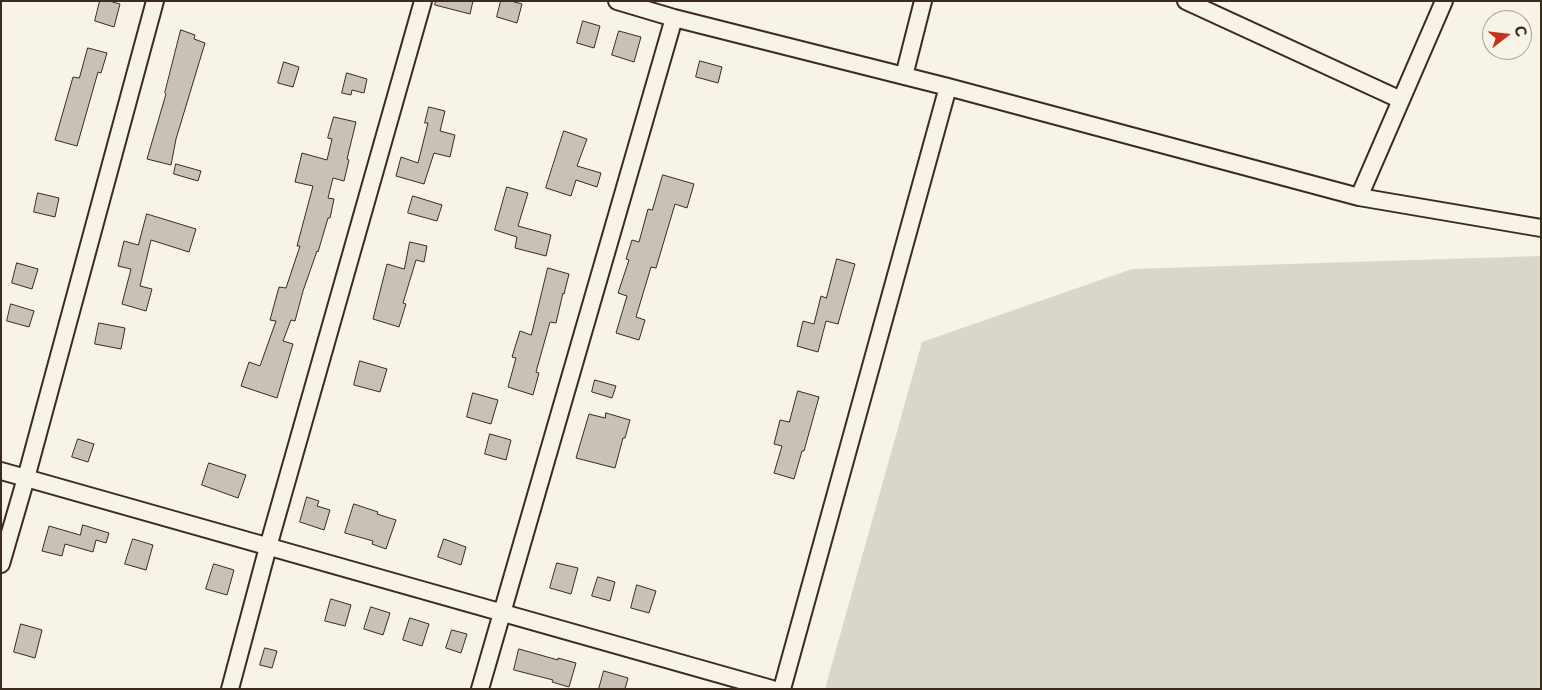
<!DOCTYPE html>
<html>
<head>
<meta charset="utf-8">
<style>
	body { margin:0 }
	#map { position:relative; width:1542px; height:690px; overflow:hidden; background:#f7f3e8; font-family:"Playpen Sans",sans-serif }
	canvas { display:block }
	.frame { position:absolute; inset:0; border:2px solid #3b2a1e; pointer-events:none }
	.north { position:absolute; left:1482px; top:10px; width:50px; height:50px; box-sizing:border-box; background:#f7f3e8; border:1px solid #aca397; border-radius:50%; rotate:74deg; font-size:14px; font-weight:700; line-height:20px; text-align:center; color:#3b2a1e }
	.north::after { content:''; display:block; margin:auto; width:18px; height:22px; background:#c8321e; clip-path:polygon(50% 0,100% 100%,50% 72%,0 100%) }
</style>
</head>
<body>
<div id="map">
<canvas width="1542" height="690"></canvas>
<div class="frame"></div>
<div class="north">С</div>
</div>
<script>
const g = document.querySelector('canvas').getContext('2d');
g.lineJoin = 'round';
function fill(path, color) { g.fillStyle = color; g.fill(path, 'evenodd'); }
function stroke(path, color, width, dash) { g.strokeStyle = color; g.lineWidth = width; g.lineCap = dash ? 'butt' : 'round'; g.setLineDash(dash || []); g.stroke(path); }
const green = new Path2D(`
	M1541 256V689H825L922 342 1132 269Z`);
const building = new Path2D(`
	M100 1H109L120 4 114 27 95 21Z
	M436 1H473L470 14 435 5Z
	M501 1H511L522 4 517 23 497 17Z
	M583 21 600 26 594 48 577 43Z
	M181 30 195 35 194 39 205 43 176 139 171 165 147 159 166 94 165 93Z
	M619 31 641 37 634 62 612 55Z
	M88 48 107 53 101 73 98 72 77 146 55 140 73 77 79 78Z
	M700 61 722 67 718 83 696 77Z
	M284 62 299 67 293 87 278 83Z
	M347 73 367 79 364 93 352 90 351 95 342 93Z
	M429 107 445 111 440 131 455 135 450 157 434 153 424 184 396 176 401 157 418 163 428 123H425Z
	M334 117 356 122 347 159 349 160 344 181 333 178 328 198 334 199 330 218H328L318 252 317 251 303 291 295 321 291 320 283 341 293 344 277 398 241 386 249 362 260 366 276 321 270 320 279 287 286 288 300 246H297L313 186 295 182 302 153 327 160 332 139 328 138Z
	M564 131 587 139 577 166 601 173 597 187 576 180 571 196 546 188Z
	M176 164 201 171 198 181 174 174Z
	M663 175 694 184 687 208 675 204 656 268 651 267 636 317 645 320 639 340 616 333 627 296 618 293 629 260 626 259 632 240 639 242 648 209 652 210Z
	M507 187 528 193 518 226 551 235 546 256 515 248 517 237 495 230Z
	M38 193 59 198 55 217 34 212Z
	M413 196 442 205 437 221 408 213Z
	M147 214 196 229 189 252 151 240 140 286 152 289 146 311 122 304 131 269 118 266 124 241 138 245Z
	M410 242 427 246 424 262 416 260 403 303 406 304 399 327 373 319 387 264 404 269Z
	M837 259 855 264 838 324 826 321 818 352 797 346 803 321 814 324 821 296 826 298Z
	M17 263 38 269 32 289 12 283Z
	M548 268 569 274 564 294 563 293 556 323 550 322 536 372 539 373 533 395 508 387 516 358 512 357 520 331 531 335Z
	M11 304 34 311 29 327 7 321Z
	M99 323 125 328 121 349 95 344Z
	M360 361 387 369 380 392 354 385Z
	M595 380 616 386 612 398 592 392Z
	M798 391 819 397 804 451H802L794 479 774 473 782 446 774 444 780 420 789 422Z
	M473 393 498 400 491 424 467 417Z
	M606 413 630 420 625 438H623L615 468 576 458 589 414 605 418Z
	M490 434 511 440 506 460 485 454Z
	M78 439 94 444 88 462 72 457Z
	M209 463 246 475 238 498 202 485Z
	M307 497 319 501 317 506 330 510 324 530 300 522Z
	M354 504 378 512 377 514 396 520 386 549 372 544 373 541 345 533Z
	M83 525 109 533 106 543 96 540 93 552 65 544 62 556 42 551 49 526 80 535Z
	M133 539 153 545 146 570 125 564Z
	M444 539 466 547 461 565 438 557Z
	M557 563 578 568 571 594 550 588Z
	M214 564 234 570 227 595 206 589Z
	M598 577 615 582 610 601 592 596Z
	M637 585 656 591 649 613 631 608Z
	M331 599 351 605 345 626 325 621Z
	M371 607 390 613 383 635 364 629Z
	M410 618 429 624 422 646 403 640Z
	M21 624 42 630 35 658 14 652Z
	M452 630 467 634 461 653 446 648Z
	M265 648 277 651 272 668 260 665Z
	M519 649 558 660V658L576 663 569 687 552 682 553 680 514 670Z
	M604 671 628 678 625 689H599Z`);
const minor = new Path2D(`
	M617 1 674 18 948 87 1359 197 1541 228
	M1186 1 1401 100
	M904 76 923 1
	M1359 197 1444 1
	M1 471 772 689
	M1 564 26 478 155 1
	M230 689 268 547 423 1
	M480 689 674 18
	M782 689 948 87`);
fill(green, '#dbd6cb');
fill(building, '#c8c1b6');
stroke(building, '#3b2a1e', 1);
stroke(minor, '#3b2a1e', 20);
stroke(minor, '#f7f3e8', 16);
</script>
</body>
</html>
